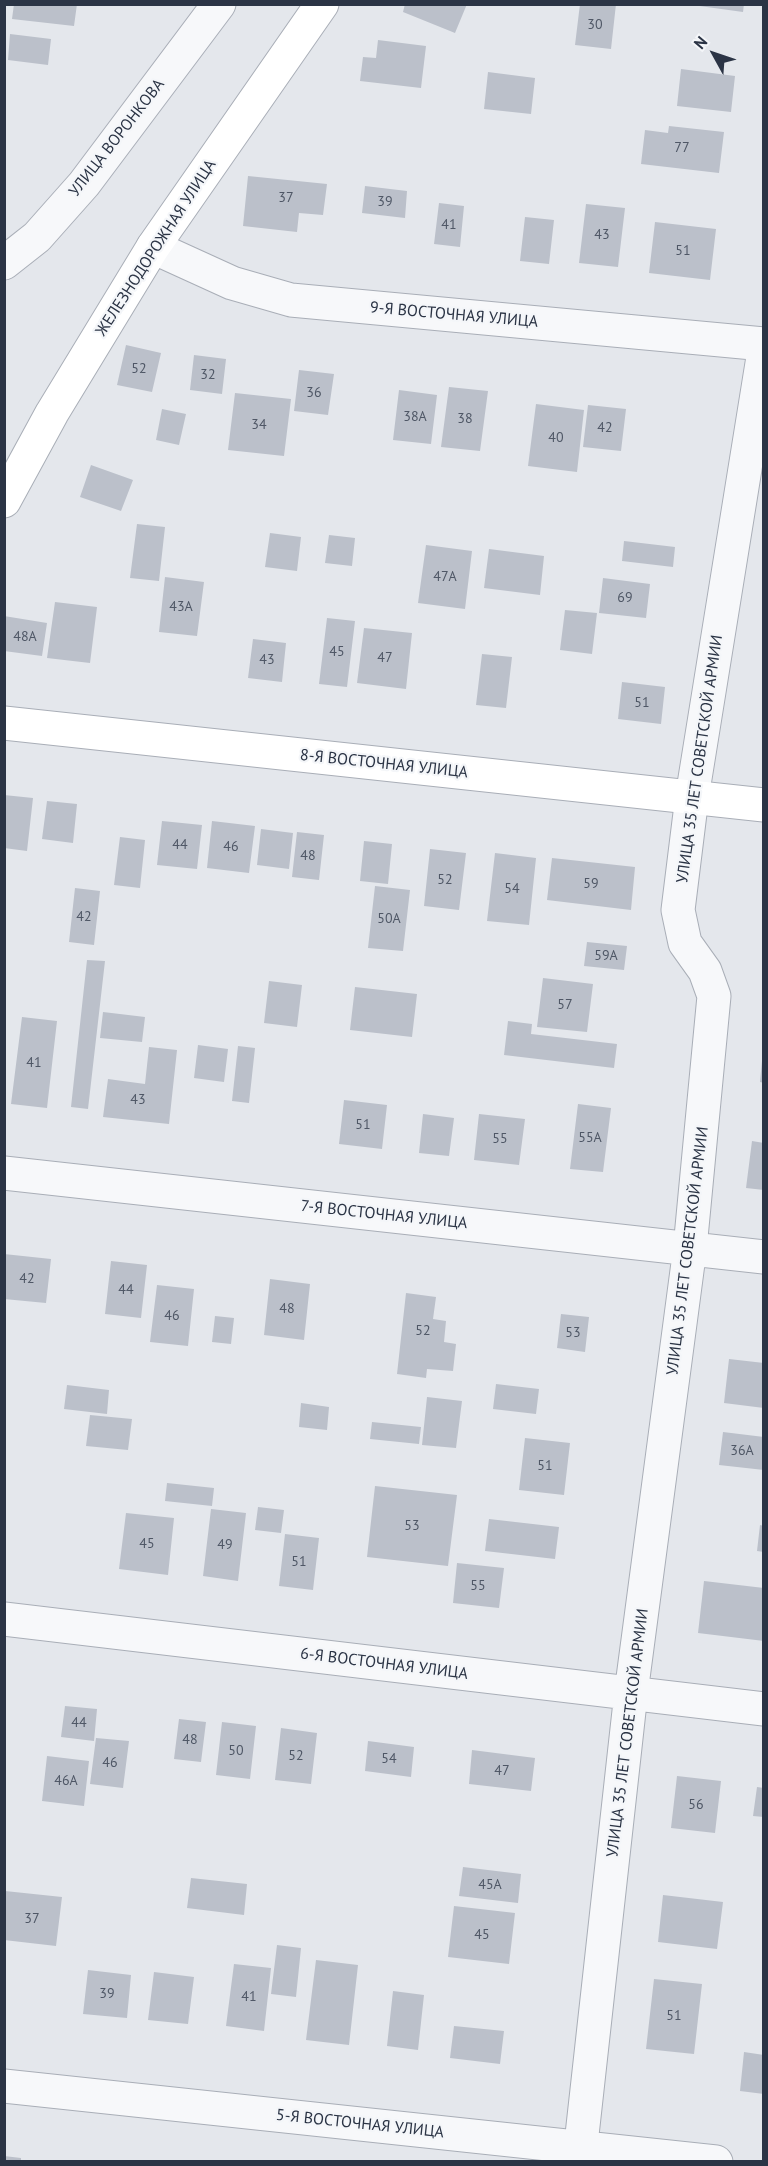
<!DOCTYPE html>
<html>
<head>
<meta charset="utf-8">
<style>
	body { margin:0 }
	#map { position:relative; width:768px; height:2166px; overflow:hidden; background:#e4e7ec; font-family:"PT Sans",sans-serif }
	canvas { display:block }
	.frame { position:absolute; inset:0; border:6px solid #2b3445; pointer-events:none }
	.north { position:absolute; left:684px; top:24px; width:60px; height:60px; -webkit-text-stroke:4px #f4f6f9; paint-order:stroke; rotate:310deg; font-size:16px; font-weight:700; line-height:24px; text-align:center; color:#2b3445 }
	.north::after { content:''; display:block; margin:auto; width:21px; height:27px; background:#2b3445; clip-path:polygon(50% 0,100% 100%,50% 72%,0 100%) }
</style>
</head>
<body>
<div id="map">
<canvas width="768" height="2166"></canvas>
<div class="frame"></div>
<div class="north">N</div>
</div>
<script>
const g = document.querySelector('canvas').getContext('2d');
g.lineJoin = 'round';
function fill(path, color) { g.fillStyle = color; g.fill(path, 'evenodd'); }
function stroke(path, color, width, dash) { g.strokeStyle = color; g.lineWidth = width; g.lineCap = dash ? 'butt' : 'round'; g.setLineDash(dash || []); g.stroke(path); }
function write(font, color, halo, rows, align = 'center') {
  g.font = font + ' "PT Sans",sans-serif'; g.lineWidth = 4.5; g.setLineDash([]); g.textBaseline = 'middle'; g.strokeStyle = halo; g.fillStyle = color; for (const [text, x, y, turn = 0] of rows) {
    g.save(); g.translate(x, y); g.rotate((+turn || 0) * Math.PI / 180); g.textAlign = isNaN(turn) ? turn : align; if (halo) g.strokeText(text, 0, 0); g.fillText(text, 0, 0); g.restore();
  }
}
const building = new Path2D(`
	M14 4H77L74 26 12 19Z
	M405 4H467L455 33 403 12Z
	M580 4H616L611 49 575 45Z
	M685 4H744L743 12Z
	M10 34 51 39 48 65 8 60Z
	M378 40 426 46 421 88 360 81 363 57 376 58Z
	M681 69 735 76 731 112 677 106Z
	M488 72 535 78 531 114 484 109Z
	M669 126 724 132 719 173 641 164 645 130 668 133Z
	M248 176 327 184 323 215 299 213 297 232 243 226Z
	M365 186 407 191 405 218 362 213Z
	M439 203 464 206 460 247 434 244Z
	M586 204 625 208 618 267 579 263Z
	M525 217 554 220 549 264 520 261Z
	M655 222 716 229 710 280 649 273Z
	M126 345 161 353 152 392 117 385Z
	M194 355 226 359 222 394 190 390Z
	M299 370 334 374 328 415 294 411Z
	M449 387 488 391 480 451 441 447Z
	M399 390 437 395 431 444 393 440Z
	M235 393 291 399 284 456 228 450Z
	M536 404 584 410 577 472 528 466Z
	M588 405 626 409 621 451 583 447Z
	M162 409 186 414 179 445 156 440Z
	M91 465 133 480 121 511 80 497Z
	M137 524 165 527 159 581 130 578Z
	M270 533 301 537 297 571 265 567Z
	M329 535 355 538 352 566 325 563Z
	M624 541 675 547 673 567 622 561Z
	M426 545 472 551 465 609 418 603Z
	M489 549 544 556 540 595 484 588Z
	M165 577 204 582 197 636 159 632Z
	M603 578 650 584 646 618 599 613Z
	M55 602 97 607 90 663 47 658Z
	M565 610 597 613 592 654 560 650Z
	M4 616 47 623 42 656 4 651Z
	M327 618 355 621 347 687 319 684Z
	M364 628 412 633 406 689 357 683Z
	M253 639 286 643 282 682 248 678Z
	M482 654 512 657 506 708 476 705Z
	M622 682 665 687 661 724 618 719Z
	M4 795 33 798 27 851 4 848Z
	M47 801 77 804 73 843 42 839Z
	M162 821 202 825 197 869 157 865Z
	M212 821 255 826 249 873 207 868Z
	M261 829 293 833 289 869 257 865Z
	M297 832 324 835 319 880 292 877Z
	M120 837 145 840 140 888 114 885Z
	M364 841 392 844 388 884 360 881Z
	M430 849 466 853 459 910 424 906Z
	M495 853 536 858 529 925 487 921Z
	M552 858 635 867 631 910 547 900Z
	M375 886 410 890 403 951 368 948Z
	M75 888 100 891 94 945 69 942Z
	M587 942 627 946 624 970 584 966Z
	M87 960 105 961 88 1109 71 1107Z
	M543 978 593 984 587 1032 537 1027Z
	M269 981 302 985 297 1027 264 1023Z
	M355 987 417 994 412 1037 350 1030Z
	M103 1012 145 1017 142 1042 100 1038Z
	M22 1017 57 1021 47 1108 11 1104Z
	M508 1021 532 1024 531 1034 617 1044 614 1068 504 1055Z
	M198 1045 228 1049 224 1082 194 1078Z
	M238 1046 255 1048 249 1103 232 1101Z
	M149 1047 177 1050 169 1124 103 1117 108 1079 145 1084Z
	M762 1061 764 1062V1083L760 1082Z
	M344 1100 387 1105 382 1149 339 1144Z
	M578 1104 611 1108 603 1172 570 1169Z
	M423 1114 454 1118 449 1156 419 1153Z
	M479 1114 525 1119 519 1165 474 1160Z
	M752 1141 764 1143V1190L746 1188Z
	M4 1254 51 1259 46 1303 4 1299Z
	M111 1261 147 1265 141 1318 105 1314Z
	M270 1279 310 1284 304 1340 264 1335Z
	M157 1285 194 1289 188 1346 150 1342Z
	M406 1293 436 1297 433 1319 446 1321 444 1342 456 1344 453 1371 427 1369 426 1378 397 1374Z
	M561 1314 589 1317 585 1352 557 1348Z
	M215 1316 234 1318 231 1344 212 1342Z
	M729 1359 764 1363V1408L724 1403Z
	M496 1384 539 1389 536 1414 493 1409Z
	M67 1385 109 1390 107 1414 64 1409Z
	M427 1397 462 1401 456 1448 422 1445Z
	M301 1403 329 1407 327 1430 299 1427Z
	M90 1415 132 1419 128 1450 86 1446Z
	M372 1422 421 1427 419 1444 370 1439Z
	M723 1432 764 1437V1470L719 1465Z
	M525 1438 570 1443 564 1495 519 1490Z
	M167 1483 214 1488 212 1506 165 1501Z
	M375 1486 457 1495 448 1566 367 1557Z
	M258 1507 284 1510 281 1533 255 1530Z
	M211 1509 246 1513 238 1581 203 1576Z
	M126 1513 174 1518 168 1575 119 1569Z
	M489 1519 559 1527 555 1559 485 1551Z
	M760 1525 764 1526V1552L757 1551Z
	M285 1534 319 1538 313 1590 279 1586Z
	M457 1563 504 1568 499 1608 453 1603Z
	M704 1581 764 1588V1641L698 1633Z
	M65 1706 97 1709 94 1741 61 1737Z
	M179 1719 206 1722 201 1762 174 1759Z
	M222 1722 256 1726 250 1779 216 1775Z
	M281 1728 317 1733 311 1784 275 1780Z
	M96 1738 129 1741 123 1788 90 1784Z
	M368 1741 414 1747 411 1777 365 1771Z
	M472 1750 535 1758 531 1791 469 1784Z
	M47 1756 89 1761 84 1806 42 1801Z
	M677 1776 721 1781 715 1833 671 1828Z
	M757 1787 764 1788V1817L753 1816Z
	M463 1867 521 1874 518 1903 459 1896Z
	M191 1878 247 1884 244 1915 187 1908Z
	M5 1891 62 1897 56 1946 4 1940Z
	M663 1895 723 1902 717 1949 658 1942Z
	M454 1906 515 1913 509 1964 448 1957Z
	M277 1945 301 1948 296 1997 271 1994Z
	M316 1960 358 1965 349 2045 306 2040Z
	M234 1964 271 1968 264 2031 226 2026Z
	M88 1970 131 1975 127 2018 83 2014Z
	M154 1972 194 1977 188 2024 148 2020Z
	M654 1979 702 1984 694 2054 646 2049Z
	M393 1991 424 1995 418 2050 387 2046Z
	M454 2026 504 2031 500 2064 450 2058Z
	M744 2052 764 2055V2094L740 2091Z
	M4 2156 21 2158V2162H4Z`);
const street = new Path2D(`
	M153 247 232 283 291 300 764 344
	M4 263 37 237 84 184 219 4
	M4 1173 764 1257
	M4 1619 764 1709
	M4 2086 716 2162
	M579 2162 631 1693 690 1248 714 996 705 971 685 943 678 910 692 797 764 351`);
const secondary = new Path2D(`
	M4 501 52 413 153 247 322 4
	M4 723 764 805`);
const numberNames = [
	["30",595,25],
	["77",682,148],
	["37",286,198],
	["39",385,202],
	["41",449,225],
	["43",602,235],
	["51",683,251],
	["52",139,369],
	["32",208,375],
	["36",314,393],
	["38А",415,417],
	["38",465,419],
	["34",259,425],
	["42",605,428],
	["40",556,438],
	["47А",445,577],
	["69",625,598],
	["43А",181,607],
	["48А",25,637],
	["45",337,652],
	["47",385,658],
	["43",267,660],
	["51",642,703],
	["44",180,845],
	["46",231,847],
	["48",308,856],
	["52",445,880],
	["59",591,884],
	["54",512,889],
	["42",84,917],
	["50А",389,919],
	["59А",606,956],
	["57",565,1005],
	["41",34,1063],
	["43",138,1100],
	["51",363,1125],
	["55А",590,1138],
	["55",500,1139],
	["42",27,1279],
	["44",126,1290],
	["48",287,1309],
	["46",172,1316],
	["52",423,1331],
	["53",573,1333],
	["36А",742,1451],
	["51",545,1466],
	["53",412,1526],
	["45",147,1544],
	["49",225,1545],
	["51",299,1562],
	["55",478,1586],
	["44",79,1723],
	["48",190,1740],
	["50",236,1751],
	["52",296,1756],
	["54",389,1759],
	["46",110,1763],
	["47",502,1771],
	["46А",66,1781],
	["56",696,1805],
	["45А",490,1885],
	["37",32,1919],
	["45",482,1935],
	["39",107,1994],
	["41",249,1997],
	["51",674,2016]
];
const streetNames = [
	["УЛИЦА ВОРОНКОВА",117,138,-52],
	["ЖЕЛЕЗНОДОРОЖНАЯ УЛИЦА",156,248,-57],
	["9-Я ВОСТОЧНАЯ УЛИЦА",454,315,5],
	["УЛИЦА 35 ЛЕТ СОВЕТСКОЙ АРМИИ",700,759,-82],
	["8-Я ВОСТОЧНАЯ УЛИЦА",384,764,6],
	["7-Я ВОСТОЧНАЯ УЛИЦА",384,1215,6],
	["УЛИЦА 35 ЛЕТ СОВЕТСКОЙ АРМИИ",688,1251,-83],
	["6-Я ВОСТОЧНАЯ УЛИЦА",384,1664,7],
	["УЛИЦА 35 ЛЕТ СОВЕТСКОЙ АРМИИ",628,1733,-83],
	["5-Я ВОСТОЧНАЯ УЛИЦА",360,2124,6]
];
fill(building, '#bbc0ca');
stroke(street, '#a9aeb7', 35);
stroke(secondary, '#a9aeb7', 35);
stroke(street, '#f7f8fa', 33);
stroke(secondary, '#fff', 33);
write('14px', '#4f5766', null, numberNames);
write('16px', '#2b3445', '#f4f6f9', streetNames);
</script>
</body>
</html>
